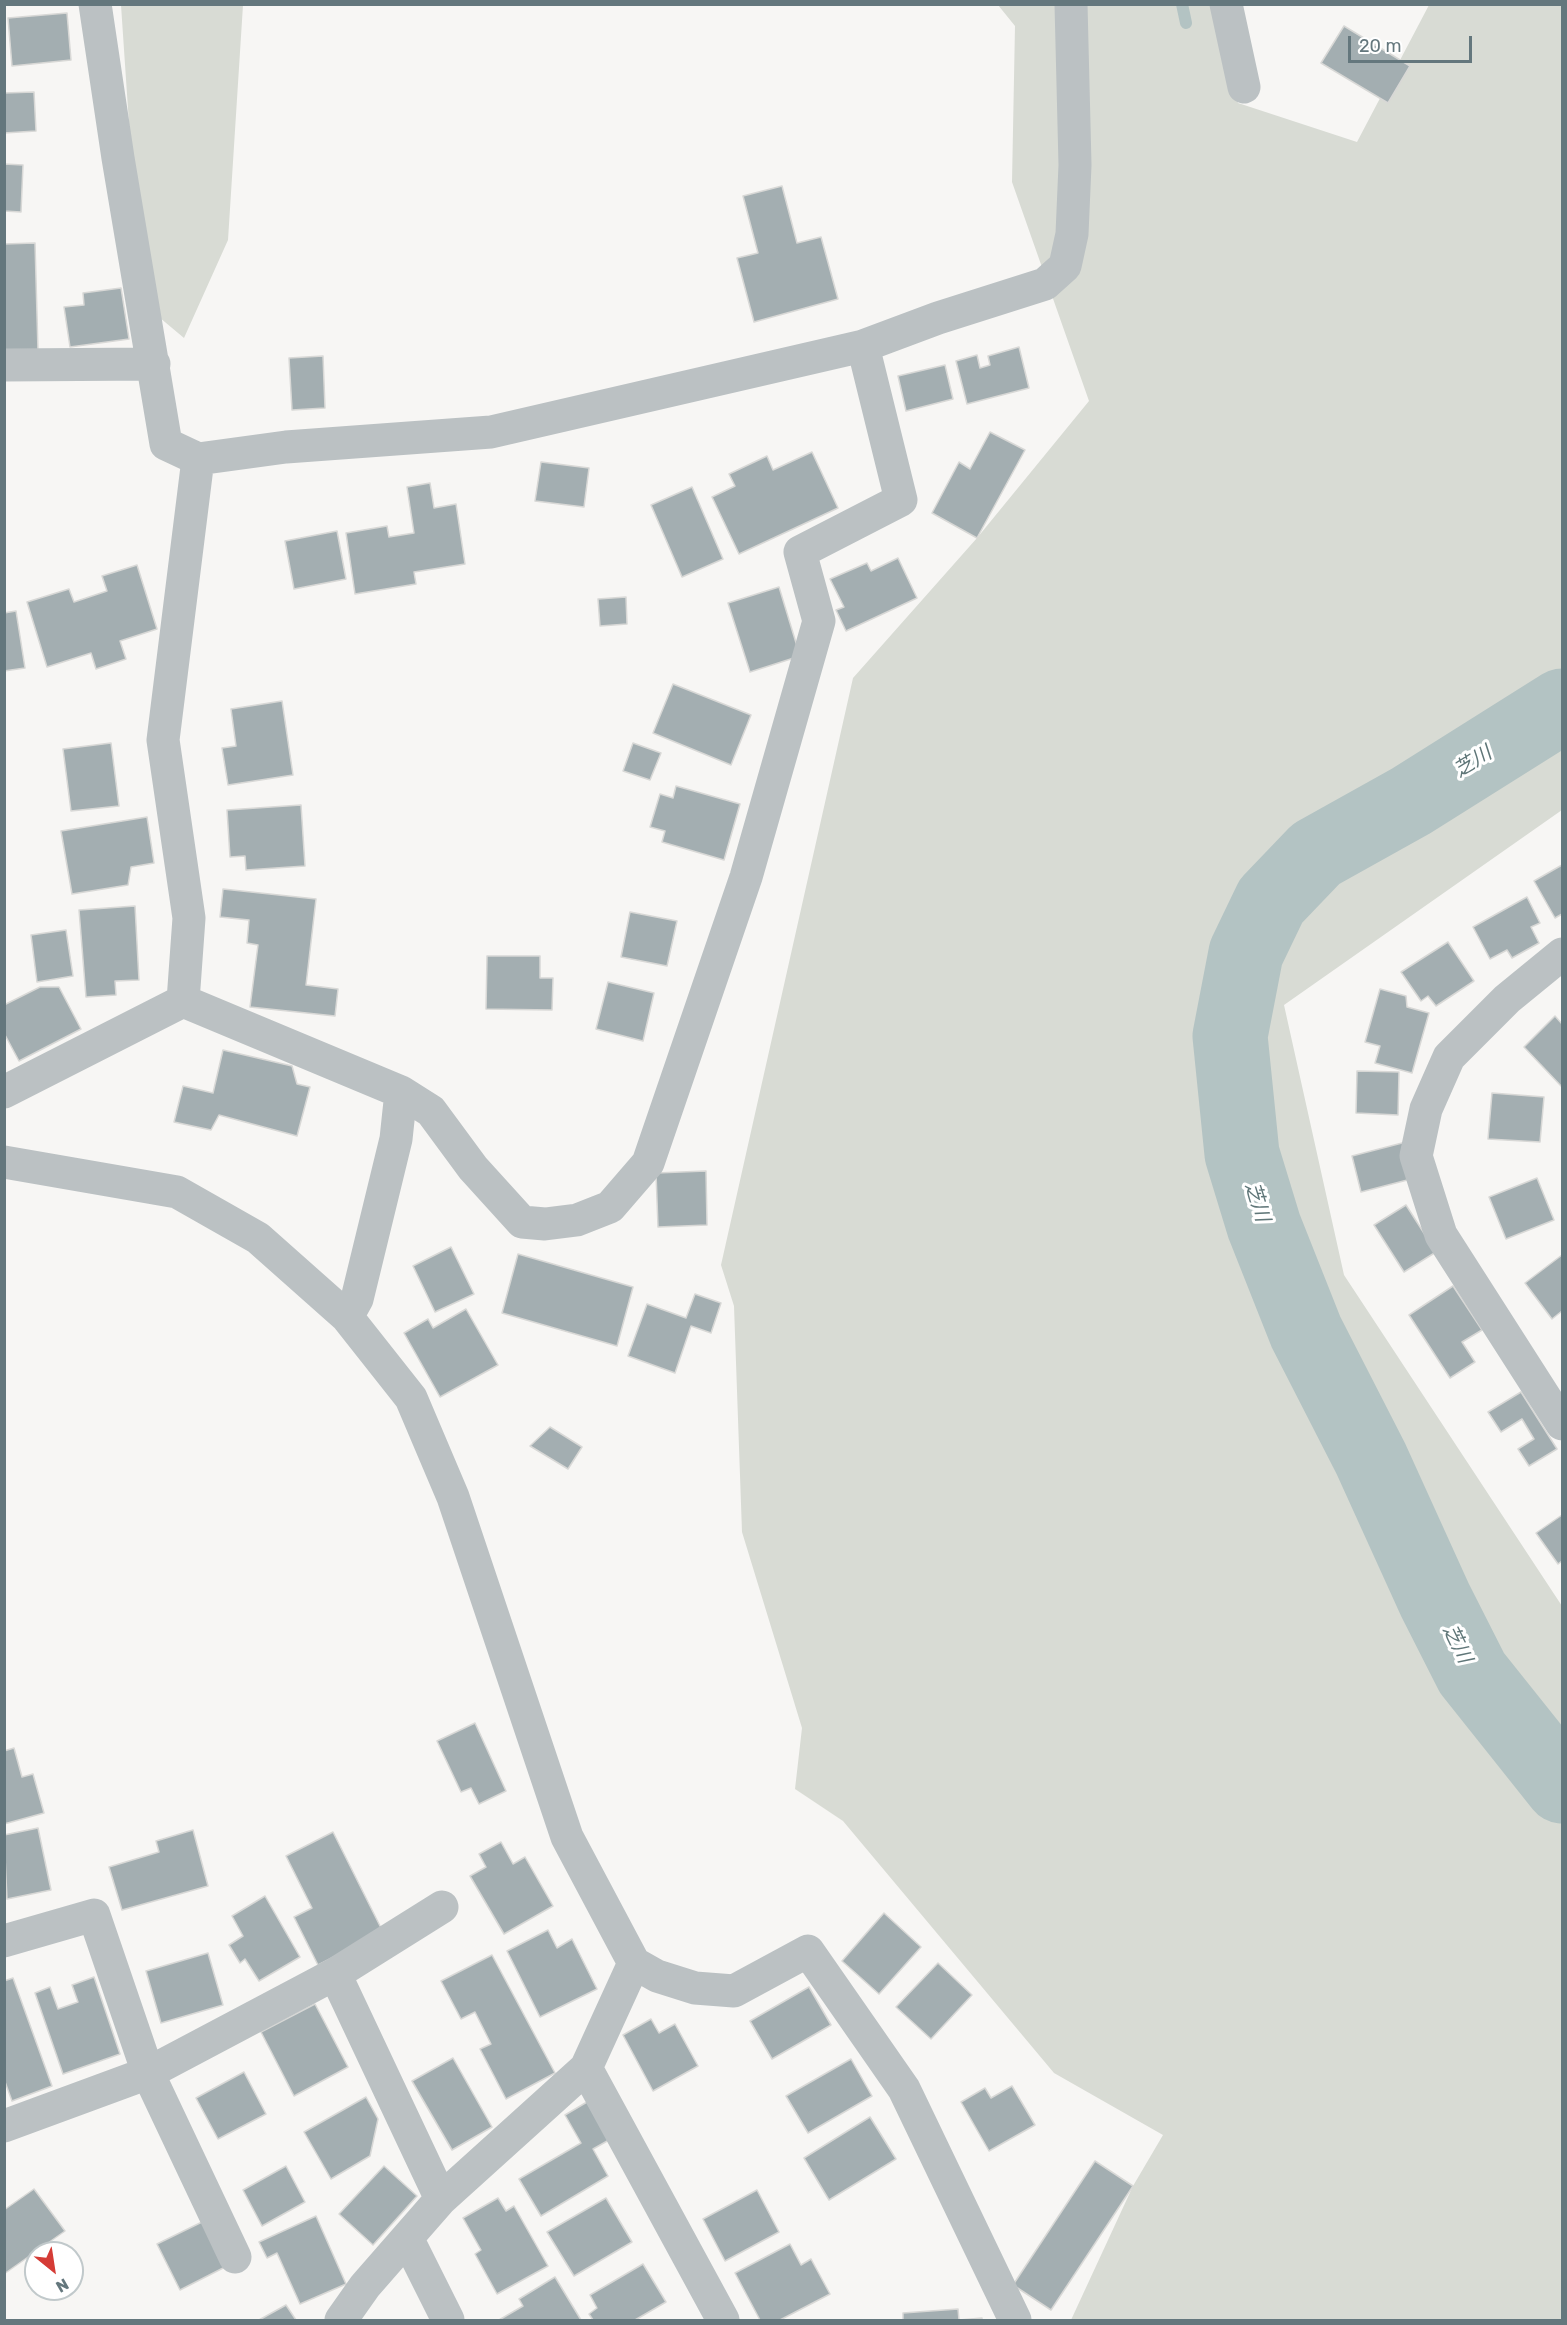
<!DOCTYPE html>
<html>
<head>
<meta charset="utf-8">
<style>
	body { margin:0 }
	#map { position:relative; width:1567px; height:2325px; overflow:hidden; background:#f7f6f4; font-family:Rubik,sans-serif }
	canvas { display:block }
	.frame { position:absolute; inset:0; border:6px solid #64777d; pointer-events:none }
	.north { position:absolute; left:24px; top:2241px; width:60px; height:60px; box-sizing:border-box; background:#fff; border:2px solid #c1c9cb; border-radius:50%; rotate:150deg; font-size:16px; font-weight:700; line-height:24px; text-align:center; color:#64777d }
	.north::after { content:''; display:block; margin:auto; width:21px; height:27px; background:#d53c36; clip-path:polygon(50% 0,100% 100%,50% 72%,0 100%) }
	.scale { position:absolute; left:1348px; top:36px; width:124px; height:27px; box-sizing:border-box; border:3px solid #64777d; border-top:0; padding-left:8px; font-size:18px; line-height:21px; white-space:nowrap; color:#64777d; -webkit-text-stroke:4px #fff; paint-order:stroke }
</style>
</head>
<body>
<div id="map">
<canvas width="1567" height="2325"></canvas>
<div class="frame"></div>
<div class="north">N</div>
<div class="scale">20 m</div>
</div>
<script>
const g = document.querySelector('canvas').getContext('2d');
g.lineJoin = 'round';
function fill(path, color) { g.fillStyle = color; g.fill(path, 'evenodd'); }
function stroke(path, color, width, dash) { g.strokeStyle = color; g.lineWidth = width; g.lineCap = dash ? 'butt' : 'round'; g.setLineDash(dash || []); g.stroke(path); }
function write(font, color, halo, rows, align = 'center') {
  g.font = font + ' Rubik,"Noto Sans JP",sans-serif'; g.lineWidth = 6; g.setLineDash([]); g.textBaseline = 'middle'; g.strokeStyle = halo; g.fillStyle = color; for (const [text, x, y, turn = 0] of rows) {
    g.save(); g.translate(x, y); g.rotate((+turn || 0) * Math.PI / 180); g.textAlign = isNaN(turn) ? turn : align; if (halo) g.strokeText(text, 0, 0); g.fillText(text, 0, 0); g.restore();
  }
}
const green = new Path2D(`
	M121 5H243L228 240 184 338 141 302Z
	M998 5H1212L1238 103 1357 142 1429 5H1562V810L1284 1005 1344 1275 1562 1606V2320H1071L1133 2186 1163 2135 1054 2073 843 1821 795 1789 802 1728 742 1532 734 1306 721 1265 853 678 977 538 1089 401 1012 182 1015 26Z`);
const stream = new Path2D(`
	M1182 4 1186 23`);
const river = new Path2D(`
	M1562 706 1411 801 1316 854 1271 901 1246 953 1230 1036 1242 1154 1264 1226 1306 1332 1371 1459 1435 1600 1472 1673 1562 1786`);
const building = new Path2D(`
	M67 13 71 60 12 66 8 18Z
	M1344 26 1410 66 1388 103 1321 63Z
	M34 92 36 131 4 133V93Z
	M4 164 23 165 21 212 4 211Z
	M782 186 797 243 821 237 838 299 754 322 737 258 758 253 743 196Z
	M35 243 38 351H4V244Z
	M121 288 129 339 70 347 64 307 84 305 83 293Z
	M1019 347 1029 388 967 404 956 361 977 355 980 368 990 365 988 356Z
	M323 356 325 408 292 410 289 358Z
	M945 365 953 399 906 411 898 376Z
	M990 432 1025 450 977 538 932 513 959 462 970 469Z
	M812 452 838 508 739 554 712 497 735 486 729 474 767 456 773 470Z
	M541 462 589 468 584 507 535 501Z
	M430 483 434 508 456 504 465 564 414 572 416 584 355 594 346 533 387 526 389 537 414 533 407 487Z
	M692 487 723 559 682 577 651 505Z
	M337 531 346 579 294 589 285 541Z
	M898 558 917 598 846 631 836 610 844 607 830 579 867 563 871 571Z
	M137 565 157 629 120 641 126 659 96 669 91 653 47 667 27 602 69 589 74 602 107 591 102 576Z
	M779 587 800 656 750 672 728 603Z
	M626 597 627 624 600 626 598 599Z
	M16 611 25 668 4 671V613Z
	M673 684 751 715 731 765 653 733Z
	M282 701 293 775 228 785 222 748 236 746 231 709Z
	M111 743 119 806 71 811 63 749Z
	M633 743 661 753 650 780 623 771Z
	M676 786 740 804 724 860 662 842 665 831 650 827 660 794 673 798Z
	M301 805 305 866 246 870 245 856 230 857 227 810Z
	M147 817 154 863 131 867 128 885 72 894 61 831Z
	M1562 865V914L1555 918 1534 881Z
	M223 889 316 899 306 985 338 989 335 1016 250 1007 258 945 247 943 249 920 220 917Z
	M1527 897 1540 923 1531 927 1539 943 1512 958 1507 950 1490 959 1473 927Z
	M135 906 139 980 115 981 116 995 86 997 79 910Z
	M630 912 677 921 667 966 621 957Z
	M66 930 73 976 37 982 31 935Z
	M1448 942 1474 981 1436 1006 1428 996 1421 1001 1401 972Z
	M487 956H540V978H553L552 1010 486 1009Z
	M608 982 654 993 643 1041 596 1029Z
	M40 987H59L81 1029 19 1061 4 1033V1005Z
	M1380 989 1406 996 1407 1007 1429 1013 1412 1073 1375 1063 1380 1046 1365 1042Z
	M1555 1016 1562 1024V1087L1524 1047Z
	M223 1050 292 1066 297 1084 310 1087 297 1136 219 1115 211 1130 174 1122 183 1086 213 1093Z
	M1357 1071 1399 1072 1398 1115 1356 1113Z
	M1492 1093 1544 1097 1540 1142 1488 1139Z
	M1406 1142 1415 1178 1361 1192 1352 1156Z
	M706 1171 707 1225 658 1227 656 1173Z
	M1537 1178 1554 1220 1506 1239 1489 1197Z
	M1406 1205 1436 1252 1404 1272 1374 1225Z
	M451 1247 474 1294 435 1312 413 1266Z
	M518 1254 633 1287 617 1346 502 1313Z
	M1562 1255V1311L1552 1319 1525 1283Z
	M1453 1286 1482 1330 1462 1342 1475 1362 1450 1378 1409 1315Z
	M695 1294 721 1303 711 1333 691 1326 675 1373 628 1356 647 1304 686 1318Z
	M466 1309 498 1365 440 1397 404 1333 428 1319 433 1328Z
	M1521 1392 1557 1449 1529 1466 1518 1449 1534 1439 1522 1419 1501 1432 1488 1412Z
	M550 1427 582 1447 568 1469 530 1446Z
	M1562 1515V1561L1558 1564 1536 1533Z
	M475 1723 506 1791 479 1804 471 1788 461 1792 437 1741Z
	M14 1748 22 1777 33 1774 44 1813 4 1824V1751Z
	M38 1828 51 1890 7 1899 4 1835Z
	M193 1830 208 1886 122 1910 109 1867 159 1852 156 1841Z
	M333 1832 383 1932 318 1965 294 1917 312 1908 286 1856Z
	M501 1842 513 1864 525 1857 553 1906 504 1934 470 1876 486 1867 479 1854Z
	M265 1896 300 1957 259 1981 245 1959 240 1963 229 1945 243 1936 232 1916Z
	M884 1913 921 1947 879 1994 842 1961Z
	M548 1930 557 1948 572 1939 597 1989 540 2017 507 1951Z
	M208 1953 223 2005 161 2023 146 1971Z
	M492 1955 555 2073 506 2099 480 2049 491 2044 475 2012 461 2019 441 1981Z
	M938 1963 972 1995 931 2039 896 2007Z
	M94 1977 120 2054 63 2074 35 1993 50 1987 58 2009 78 2002 72 1985Z
	M13 1978 52 2086 12 2101 4 2079V1981Z
	M809 1987 831 2025 772 2059 750 2021Z
	M315 2004 348 2067 294 2096 261 2032Z
	M651 2019 659 2033 675 2024 698 2066 653 2091 623 2035Z
	M453 2058 492 2127 452 2150 412 2081Z
	M851 2059 872 2096 808 2133 786 2096Z
	M244 2072 266 2114 218 2139 196 2098Z
	M1012 2086 1035 2125 989 2151 961 2102 985 2088 991 2098Z
	M366 2097 378 2119 370 2156 331 2179 304 2132Z
	M587 2102 609 2140 593 2149 608 2176 541 2216 519 2179 581 2143 565 2115Z
	M870 2117 896 2159 829 2200 804 2158Z
	M1095 2161 1133 2186 1051 2310 1013 2285Z
	M286 2166 305 2202 262 2226 243 2190Z
	M384 2166 417 2196 373 2245 339 2214Z
	M34 2189 65 2231 4 2274V2210Z
	M757 2190 779 2232 725 2261 703 2219Z
	M498 2198 506 2211 514 2206 548 2266 497 2294 475 2254 481 2250 463 2218Z
	M606 2198 632 2242 574 2276 547 2232Z
	M316 2216 346 2284 300 2304 277 2253 267 2258 259 2242Z
	M202 2222 225 2267 180 2290 157 2244Z
	M790 2244 801 2265 811 2259 830 2294 780 2320H760L735 2273Z
	M643 2264 666 2302 635 2320H593L589 2314 597 2308 590 2295Z
	M555 2277 581 2320H499L523 2306 519 2299Z
	M286 2305 296 2320H259Z
	M958 2309 959 2320 982 2318V2320H903V2313Z`);
const minor = new Path2D(`
	M95 4 118 158 166 444 198 459 286 447 491 432 863 346 938 318 1045 284 1065 266 1072 234 1075 165 1071 4
	M1226 4 1244 87
	M4 365 154 364
	M1562 954 1507 999 1449 1057 1426 1109 1416 1156 1441 1235 1562 1424
	M183 1001 401 1092 396 1139 357 1299 347 1317
	M4 1092 183 1001 189 918 163 740 198 459
	M401 1092 431 1111 473 1168 522 1222 545 1224 577 1220 610 1207 648 1163 746 877 819 621 800 552 901 500 863 346
	M4 1162 177 1192 258 1238 347 1317 411 1398 453 1497 567 1837 634 1963 657 1976 695 1988 734 1991 808 1951 904 2089 1015 2320
	M4 1941 94 1915 148 2073 235 2257
	M335 1974 441 2199
	M586 2068 723 2320
	M4 2126 148 2073 335 1974 442 1907
	M408 2240 448 2320
	M341 2320 365 2286 441 2199 586 2068 634 1963`);
const waterNames = [
	["芝川",1473,762,-32],
	["芝川",1257,1202,73],
	["芝川",1457,1644,64]
];
fill(green, '#d8dbd4');
stroke(stream, '#b3c3c3', 12);
stroke(river, '#b3c3c3', 75);
fill(building, '#a3aeb1');
stroke(building, '#d8d8d6', 1.5);
stroke(minor, '#bbc1c3', 33);
write('italic 20px', '#5f7678', '#fff', waterNames);
</script>
</body>
</html>
